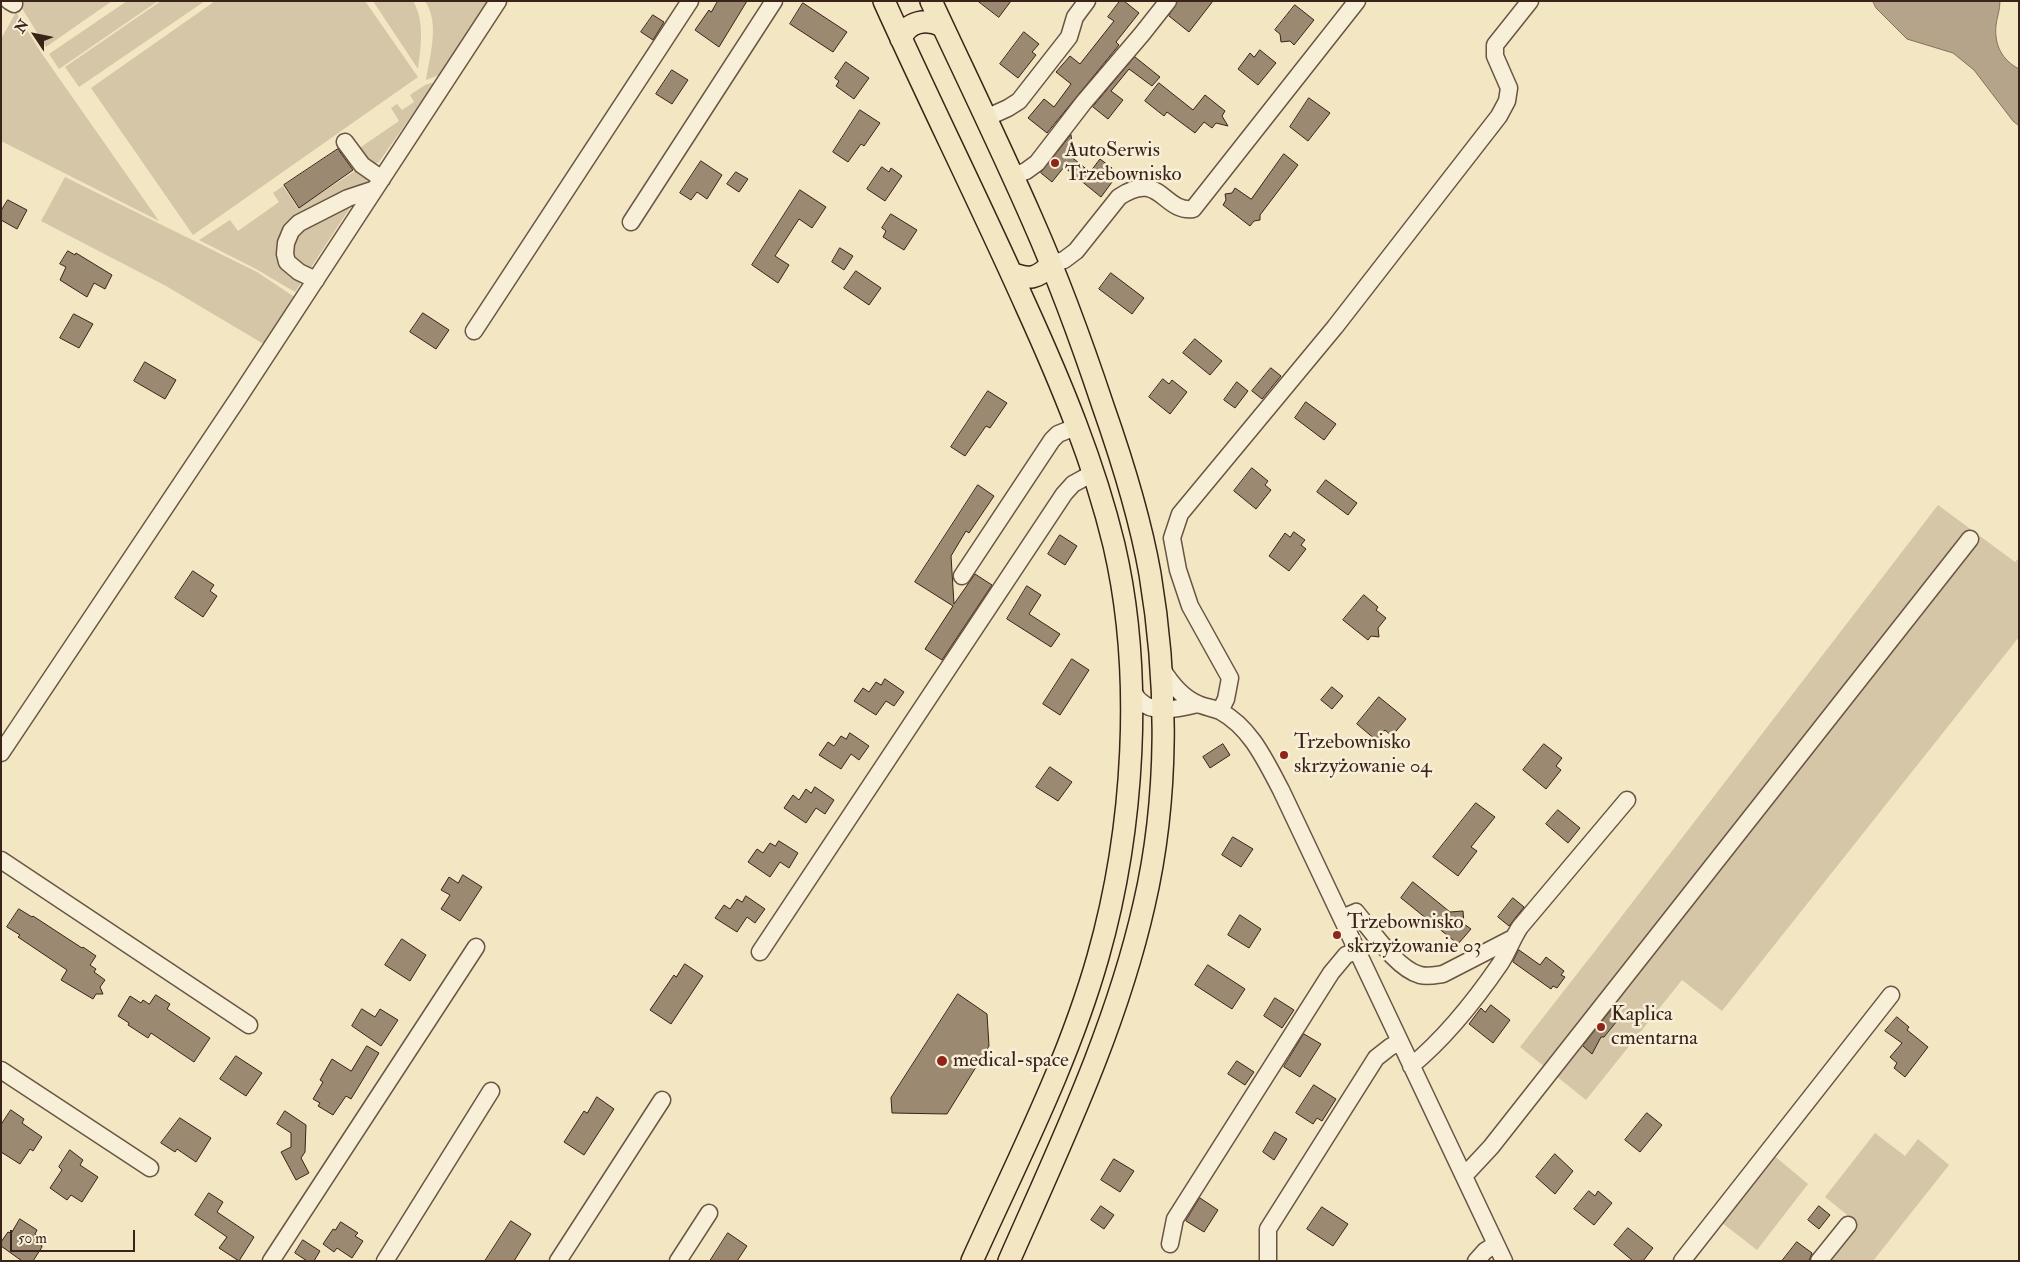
<!DOCTYPE html>
<html>
<head>
<meta charset="utf-8">
<style>
	body { margin:0 }
	#map { position:relative; width:2020px; height:1262px; overflow:hidden; background:#f3e7c3; font-family:"IM FELL Double Pica",serif }
	canvas { display:block }
	.frame { position:absolute; inset:0; border:2px solid #3c2319; pointer-events:none }
	.north { position:absolute; left:10px; top:10px; width:50px; height:50px; -webkit-text-stroke:4px #f7efd8; paint-order:stroke; rotate:304deg; font-size:14px; font-weight:700; line-height:20px; text-align:center; color:#3c2319 }
	.north::after { content:''; display:block; margin:auto; width:18px; height:22px; background:#3c2319; clip-path:polygon(50% 0,100% 100%,50% 72%,0 100%) }
	.scale { position:absolute; left:10px; top:1230px; width:125px; height:22px; box-sizing:border-box; border:2px solid #3c2319; border-top:0; padding-left:6px; font-size:15px; line-height:18px; white-space:nowrap; color:#3c2319; -webkit-text-stroke:4px #f7efd8; paint-order:stroke }
</style>
</head>
<body>
<div id="map">
<canvas width="2020" height="1262"></canvas>
<div class="frame"></div>
<div class="north">N</div>
<div class="scale">50 m</div>
</div>
<script>
const g = document.querySelector('canvas').getContext('2d');
g.lineJoin = 'round';
function fill(path, color) { g.fillStyle = color; g.fill(path, 'evenodd'); }
function stroke(path, color, width, dash) { g.strokeStyle = color; g.lineWidth = width; g.lineCap = dash ? 'butt' : 'round'; g.setLineDash(dash || []); g.stroke(path); }
function write(font, color, halo, rows, align = 'center') {
  g.font = font + ' "IM FELL Double Pica",serif'; g.lineWidth = 5; g.setLineDash([]); g.textBaseline = 'middle'; g.strokeStyle = halo; g.fillStyle = color; for (const [text, x, y, turn = 0] of rows) {
    g.save(); g.translate(x, y); g.rotate((+turn || 0) * Math.PI / 180); g.textAlign = isNaN(turn) ? turn : align; if (halo) g.strokeText(text, 0, 0); g.fillText(text, 0, 0); g.restore();
  }
}
const green = new Path2D(`
	M23 1H112L46 47 20 5Z
	M127 1H158L59 69 49 54Z
	M161 1H205L79 87 65 67Z
	M215 1H365L418 77 193 235 91 88Z
	M373 1H413C425 21 421 47 418 69Z
	M425 1H487L439 75 426 80C430 55 440 23 425 1Z
	M16 12 40 51 159 221 1 141V39Z
	M435 82 379 162 373 165 358 149 399 121 391 108 397 104 402 110 414 102 410 95 425 85Z
	M358 169 370 177 295 292 256 269 199 240 230 220 238 231 279 202 273 193 283 186 298 208Z
	M65 177 257 272 299 300 267 346 166 286 41 221Z
	M1938 505 2015 562 2019 558V637L1722 1011 1682 980 1586 1100 1520 1047 1595 951Z
	M1875 1133 1905 1156 1918 1139 1949 1165 1873 1261H1825L1856 1222 1825 1197Z
	M1765 1148 1808 1184 1757 1250 1712 1215Z`);
const water = new Path2D(`
	M1873 1H2000C2000 10 1997 17 1996 25 1994 45 2002 60 2019 69V126L2013 121 1974 70 1953 53 1907 39 1876 8Z`);
const building = new Path2D(`
	M718 1H747L719 47 695 30 709 10 711 12Z
	M978 1H1011L999 17Z
	M1120 1H1124L1139 13 1116 42 1119 45 1047 133 1028 118 1044 99 1054 107 1071 84 1056 72 1070 56 1080 64 1114 21 1108 17Z
	M1178 1H1213L1189 32 1169 16Z
	M803 3 847 32 833 52 790 24Z
	M1295 5 1314 20 1294 45 1290 41 1281 42 1280 34 1275 30Z
	M653 15 664 22 653 40 641 32Z
	M1024 32 1039 44 1032 52 1036 55 1018 78 1000 64Z
	M1260 50 1276 63 1258 85 1238 69 1250 53 1254 57Z
	M1135 57 1160 77 1152 86 1129 69 1111 91 1123 100 1108 119 1093 107Z
	M846 62 869 78 854 99 836 86 839 81 835 78Z
	M672 70 688 80 672 104 656 94Z
	M1159 83 1193 110 1205 95 1225 111 1222 116 1228 126 1216 123 1212 128 1204 122 1195 133 1167 112 1164 116 1145 101Z
	M1309 98 1330 113 1308 141 1290 127Z
	M860 110 880 123 864 146 861 144 848 162 833 152Z
	M1071 135 1073 150 1069 155 1090 172 1100 159 1112 168 1108 173 1115 178 1101 197 1064 167 1052 182 1041 173Z
	M338 149 353 170 299 208 284 185Z
	M1284 154 1298 165 1260 215V220L1254 221 1250 226 1223 205 1226 200 1225 194 1232 193 1235 188 1251 199Z
	M701 161 722 175 707 199 697 192 691 200 680 193Z
	M882 167 889 172 891 168 902 176 885 201 867 189Z
	M736 172 748 179 739 192 727 184Z
	M800 190 826 207 812 228 799 219 775 256 789 265 778 283 752 265Z
	M8 200 27 210 17 229 1 220V211Z
	M891 214 917 230 904 250 883 237 886 231 882 228Z
	M840 248 853 256 844 270 832 262Z
	M68 251 75 255 76 253 112 275 105 289 94 283 87 297 60 280 66 267 60 264Z
	M856 271 881 288 869 305 844 288Z
	M1111 273 1144 298 1132 314 1099 289Z
	M423 313 449 330 436 349 410 332Z
	M74 314 93 324 79 348 60 338Z
	M1195 339 1222 361 1210 375 1183 353Z
	M145 362 176 380 165 399 134 381Z
	M1271 368 1281 376 1262 399 1252 391Z
	M1163 379 1169 384 1172 380 1187 392 1170 414 1149 397Z
	M1237 382 1248 391 1235 408 1224 400Z
	M988 391 1007 403 990 428 986 426 965 456 951 447Z
	M1306 402 1336 424 1324 440 1295 418Z
	M1252 468 1268 481 1265 485 1271 490 1256 509 1234 491Z
	M1326 480 1357 503 1348 515 1317 492Z
	M978 485 994 496 969 533 966 531 951 556 954 604 975 574 992 585 942 660 925 649 953 606 915 582Z
	M1294 532 1305 540 1301 545 1306 549 1289 571 1269 556 1285 533 1290 537Z
	M1060 535 1077 546 1065 565 1048 554Z
	M193 571 214 585 210 591 217 596 203 617 175 598Z
	M1027 586 1041 595 1029 614 1060 634 1051 647 1007 619Z
	M1364 595 1378 607 1376 610 1386 618 1378 628 1379 637 1371 636 1368 640 1343 620Z
	M1072 659 1089 670 1060 715 1043 704Z
	M885 679 904 692 894 706 886 701 876 715 854 701 863 688 869 692 876 682 881 685Z
	M1332 687 1343 696 1332 709 1321 700Z
	M1379 697 1406 719 1392 736 1385 730 1376 740 1357 724Z
	M850 733 869 746 859 760 851 754 841 769 819 755 828 742 834 746 841 736 846 739Z
	M1223 744 1230 755 1210 768 1203 757Z
	M1544 744 1562 758 1556 766 1561 770 1546 789 1523 770Z
	M1050 767 1072 782 1058 801 1036 787Z
	M815 787 834 800 825 814 816 808 806 823 784 808 793 795 799 800 806 789 811 793Z
	M1476 803 1495 817 1471 847 1477 851 1458 876 1433 857Z
	M1558 810 1580 828 1568 843 1546 824Z
	M1233 837 1253 849 1241 867 1222 855Z
	M779 841 798 853 789 868 780 862 770 877 748 862 757 849 763 853 770 843 775 846Z
	M463 875 482 887 460 921 441 909 450 895 441 890 449 877 458 883Z
	M1413 882 1450 912 1463 911 1464 924 1471 929 1458 944 1401 898Z
	M746 896 765 909 755 923 747 917 737 932 715 918 724 905 730 909 737 899 742 902Z
	M1513 898 1524 907 1509 926 1498 917Z
	M19 909 32 917 33 916 82 948 83 947 96 956 90 965 96 969 94 972 105 980 100 987 103 994H96L93 999 61 980 67 970 18 937 20 935 7 927Z
	M1240 915 1261 929 1249 948 1228 935Z
	M402 939 426 955 410 981 385 965Z
	M1519 950 1540 965 1546 957 1564 971 1561 975 1565 977 1557 988 1553 986 1551 989 1513 962Z
	M685 964 703 976 671 1024 650 1010 674 975 676 977Z
	M1208 965 1245 989 1232 1009 1195 985Z
	M958 994 987 1014 989 1046 947 1114 892 1113 891 1098Z
	M156 995 170 1004 167 1009 210 1038 194 1062 151 1033 148 1038 128 1025 129 1023 118 1016 130 996 141 1003 143 1000 149 1004Z
	M1275 998 1294 1010 1282 1028 1264 1016Z
	M1491 1005 1510 1020 1493 1043 1469 1024 1481 1008 1485 1012Z
	M362 1009 375 1017 380 1009 398 1020 381 1046 352 1026Z
	M1612 1009 1621 1016 1604 1037H1601L1592 1054 1583 1046Z
	M1897 1017 1909 1027 1907 1030 1928 1047 1905 1077 1894 1068 1897 1063 1890 1057 1902 1043 1885 1031Z
	M1304 1034 1321 1044 1300 1077 1284 1067Z
	M367 1046 379 1053 351 1099 346 1096 333 1115 318 1106 320 1103 313 1099 323 1082 320 1080 332 1059 351 1071Z
	M236 1056 262 1073 246 1096 220 1079Z
	M1237 1061 1254 1072 1245 1085 1228 1074Z
	M1314 1085 1336 1099 1322 1121 1317 1118 1313 1124 1296 1113Z
	M597 1097 614 1109 584 1155 564 1142 584 1111 587 1113Z
	M11 1110 24 1119 22 1123 42 1137 33 1151 30 1149 20 1164 1 1152V1125Z
	M285 1111 306 1125 305 1152 301 1158 309 1173 296 1180 281 1152 291 1147V1133L277 1124Z
	M1647 1113 1662 1125 1640 1152 1625 1140Z
	M180 1118 211 1138 196 1162 177 1149 175 1152 161 1143Z
	M1275 1132 1287 1139 1274 1160 1263 1152Z
	M70 1150 83 1160 80 1165 98 1177 82 1202 71 1195 67 1200 50 1188 62 1170 59 1167Z
	M1555 1154 1573 1171 1555 1194 1536 1177Z
	M1114 1159 1134 1171 1120 1192 1101 1180Z
	M1589 1191 1595 1196 1598 1191 1612 1203 1594 1225 1574 1209Z
	M209 1193 223 1202 217 1212 254 1237 239 1261 219 1248 227 1237 195 1215Z
	M1200 1198 1218 1210 1204 1232 1186 1221Z
	M1101 1206 1114 1215 1104 1229 1091 1220Z
	M1819 1206 1830 1215 1819 1229 1808 1220Z
	M1322 1207 1348 1224 1333 1246 1307 1229Z
	M20 1219 37 1230 35 1234 40 1238 42 1247 33 1261H22L1 1246V1242L8 1232 11 1233Z
	M511 1221 531 1234 514 1261H485Z
	M341 1222 358 1233 355 1236 363 1241 352 1258 337 1248 334 1252 323 1244 333 1229 335 1230Z
	M1628 1228 1653 1248 1643 1261H1633L1614 1245Z
	M728 1233 747 1246 737 1261H710Z
	M303 1240 320 1251 314 1261H307L295 1253Z
	M1797 1242 1812 1253 1809 1261H1782Z`);
const minor = new Path2D(`
	M9 1 14 4
	M986 118 1008 108 1019 101 1069 37 1075 17 1087 1
	M345 142 362 165 382 179
	M1013 176 1026 171 1037 163 1084 102 1142 34 1168 1
	M631 222 774 1
	M1051 264 1064 260 1076 251 1119 197C1160 169 1163 213 1193 209L1357 1
	M316 280 299 272 287 262 285 254 286 243 291 231 299 223 348 198 375 189
	M474 331 690 1
	M962 576 1052 440 1058 434 1078 426
	M1162 669C1170 682 1183 698 1198 704 1205 707 1213 708 1220 711 1251 728 1265 760 1281 790L1504 1261
	M1131 688C1134 692 1136 698 1140 701 1154 715 1181 708 1197 704
	M1220 711 1226 699 1230 678 1190 606 1178 570 1172 538 1180 514 1335 327 1499 116 1507 101 1509 88 1495 56V45L1530 1
	M1 753 239 397 498 1
	M1 860 249 1025
	M1342 918 1356 912C1372 931 1397 969 1420 975 1428 977 1436 975 1443 974L1513 938
	M760 952 1064 494 1073 484 1093 473
	M1411 1066C1444 1039 1476 999 1500 964 1508 952 1512 939 1520 927L1627 800
	M1 1070 150 1168
	M1464 1176 1491 1147 1970 539
	M1170 1244 1175 1219 1331 973 1346 955 1357 951
	M1268 1260V1229L1376 1058 1390 1047 1400 1042
	M271 1261 476 947
	M385 1261 491 1091
	M558 1261 662 1100
	M678 1261 709 1213
	M1476 1261 1485 1251 1496 1244
	M1682 1261 1891 995
	M1819 1261 1848 1225`);
const major = new Path2D(`
	M884 1C930 103 980 203 1026 306 1061 383 1094 462 1114 545 1144 674 1134 830 1098 957 1068 1063 1017 1161 972 1261
	M931 1C965 74 1000 146 1032 219 1059 280 1082 343 1103 406 1122 460 1140 517 1150 574 1168 682 1169 798 1144 905 1116 1029 1060 1145 1009 1261
	M901 39C907 21 927 18 942 26
	M1011 273C1029 280 1038 279 1051 264`);
const markers = [
	[1055,163,5,"#8f2418"],
	[1284,755,5,"#8f2418"],
	[1337,935,5,"#8f2418"],
	[1601,1027,5,"#8f2418"],
	[942,1061,6,"#8f2418"]
];
const poiNames = [
	["AutoSerwis",1065,151],
	["Trzebownisko",1065,175],
	["Trzebownisko",1294,743],
	["skrzyżowanie 04",1294,767],
	["Trzebownisko",1347,923],
	["skrzyżowanie 03",1347,947],
	["Kaplica",1611,1015],
	["cmentarna",1611,1039],
	["medical-space",953,1061]
];
fill(green, '#d4c6a6');
fill(water, '#b5a489');
stroke(water, '#85705c', 1);
fill(building, '#9b8971');
stroke(building, '#3c2319', 1);
stroke(minor, '#6a5444', 19);
stroke(major, '#3c2319', 24);
stroke(minor, '#f7efd8', 16);
stroke(major, '#f3e7c3', 21);
for (const [x, y, r, color] of markers) { const dot = new Path2D(); dot.arc(x, y, r, 0, 2 * Math.PI); g.fillStyle = color; g.fill(dot); stroke(dot, '#f7efd8', 2); }
write('21px', '#3c2319', '#f7efd8', poiNames, 'left');
</script>
</body>
</html>
